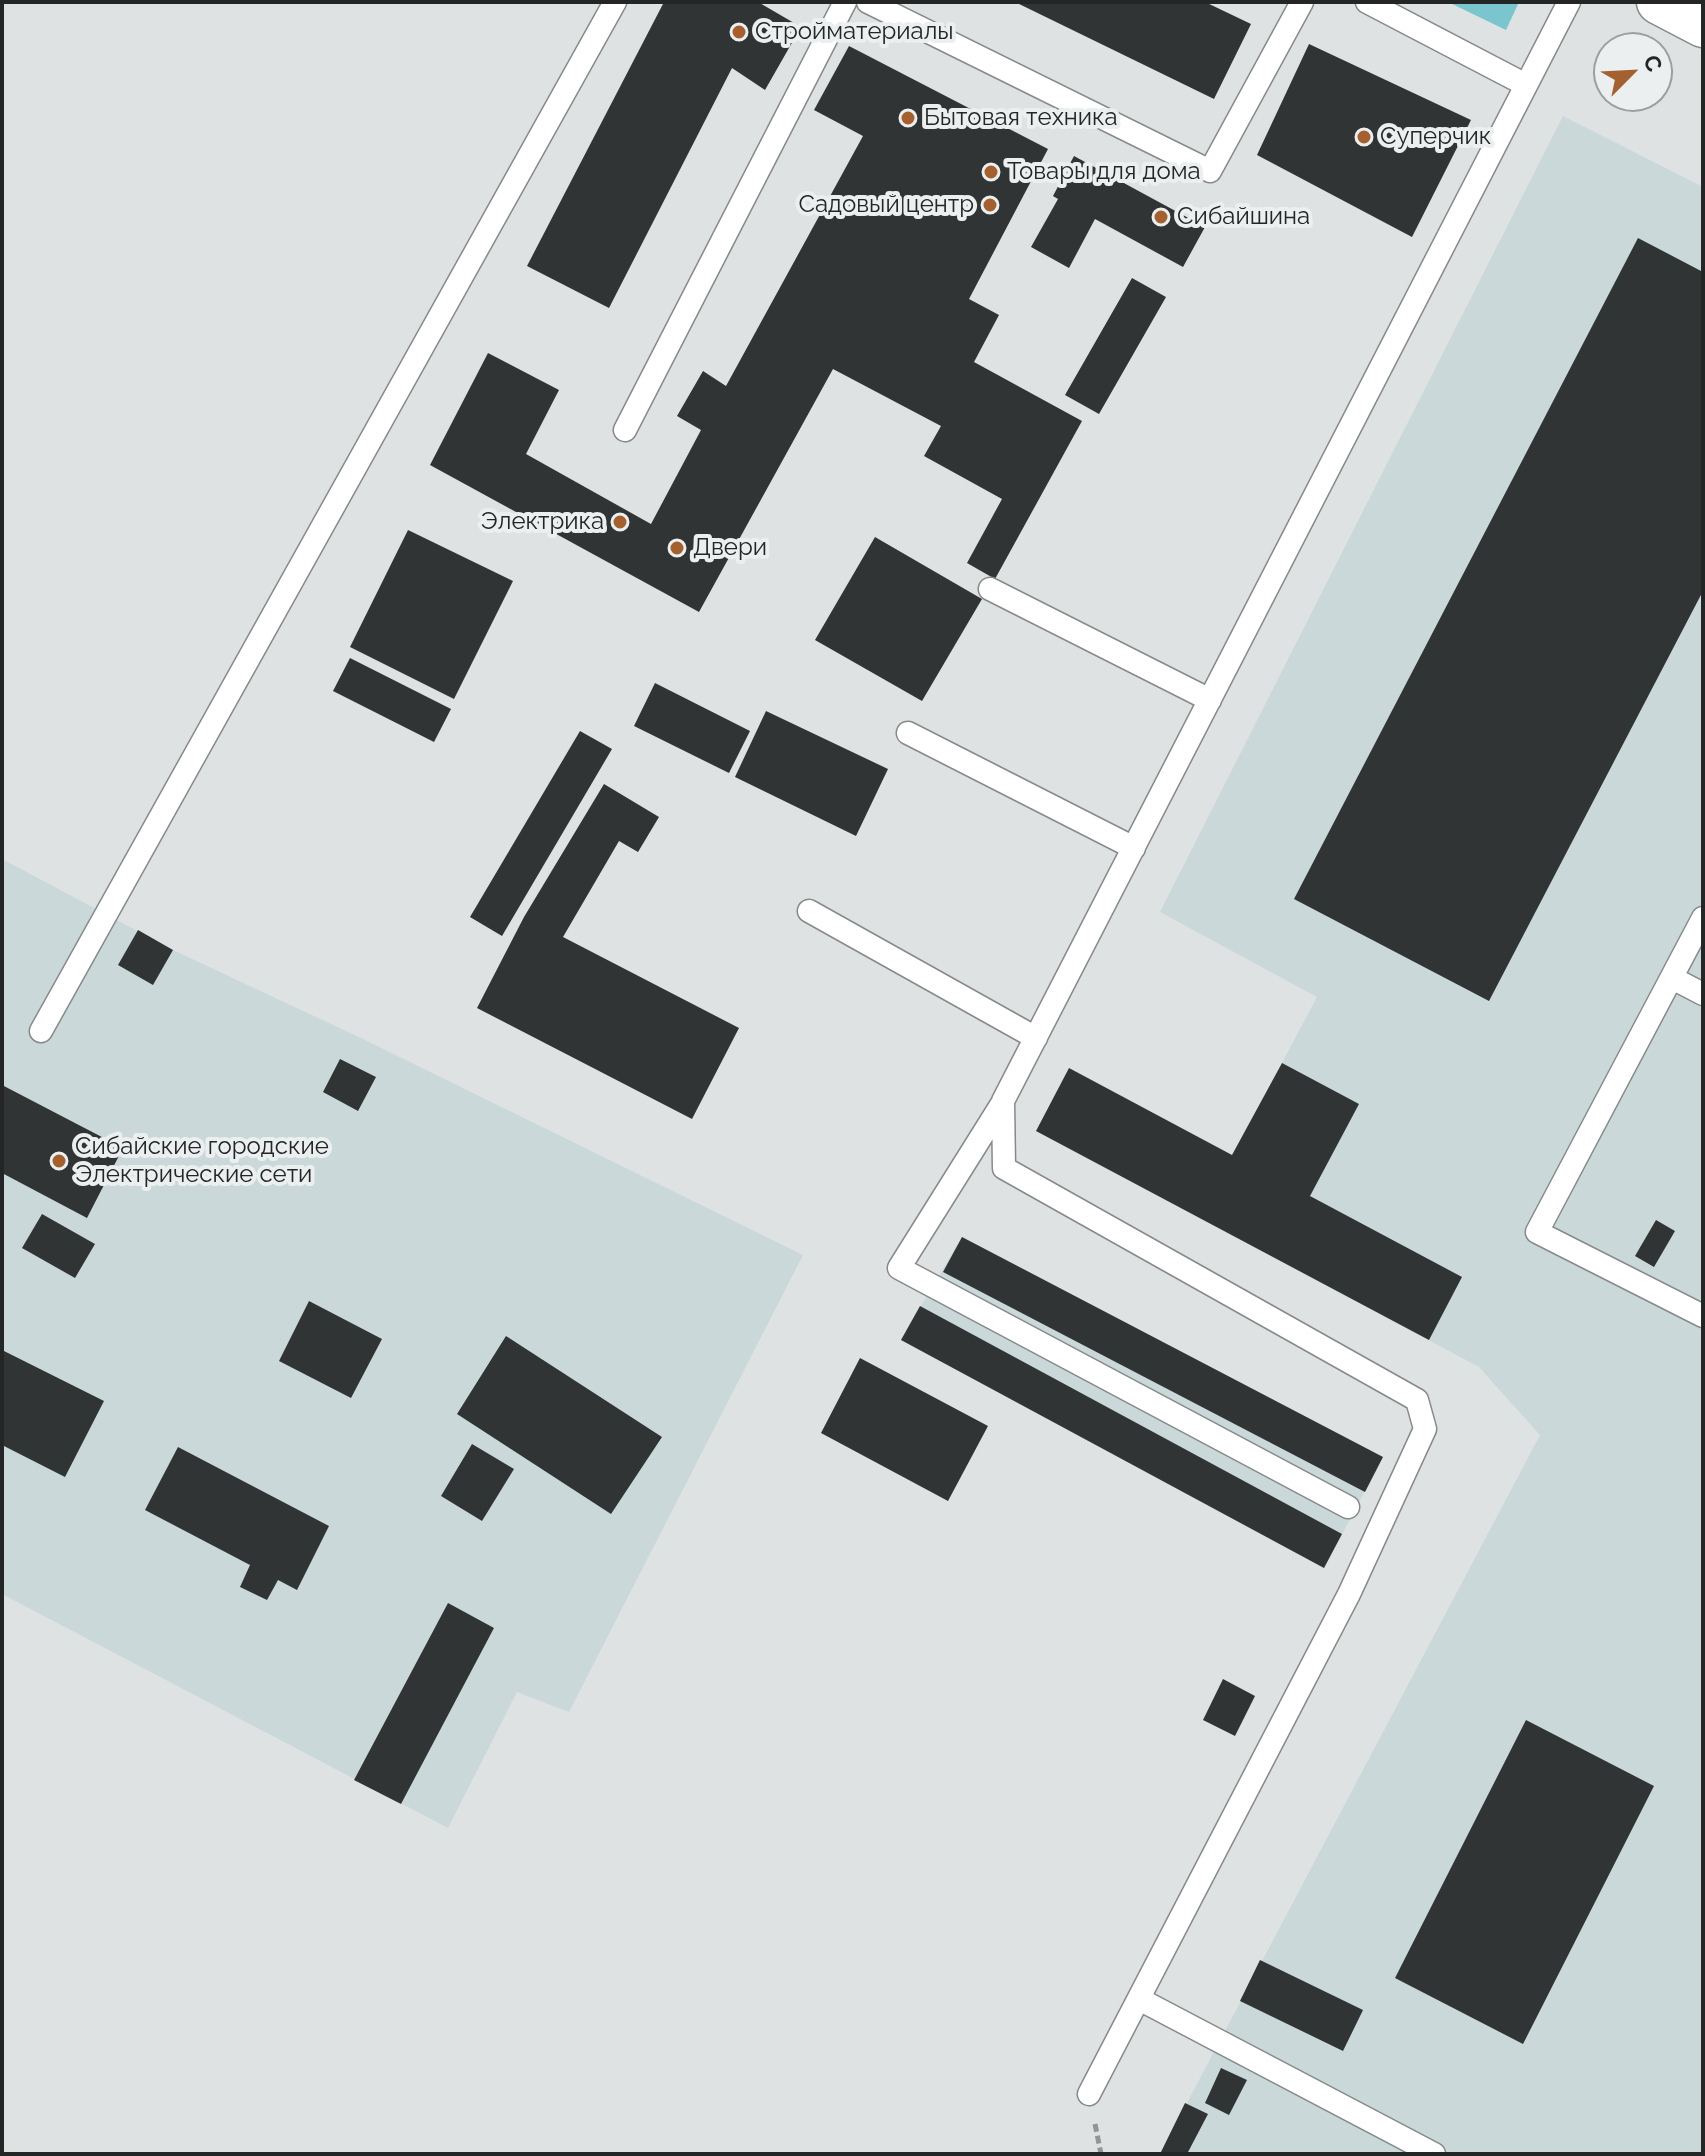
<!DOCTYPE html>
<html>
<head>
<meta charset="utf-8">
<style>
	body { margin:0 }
	#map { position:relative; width:1705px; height:2156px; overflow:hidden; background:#dee2e3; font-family:Raleway,sans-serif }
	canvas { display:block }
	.frame { position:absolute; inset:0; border:4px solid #242626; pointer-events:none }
	.north { position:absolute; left:1593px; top:32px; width:80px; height:80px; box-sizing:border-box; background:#ebeff0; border:2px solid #9b9f9f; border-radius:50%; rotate:66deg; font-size:22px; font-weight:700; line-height:32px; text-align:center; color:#242626 }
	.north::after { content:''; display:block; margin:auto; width:28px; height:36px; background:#a4612f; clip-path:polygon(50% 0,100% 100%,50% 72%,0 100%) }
</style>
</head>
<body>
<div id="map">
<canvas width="1705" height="2156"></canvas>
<div class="frame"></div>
<div class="north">С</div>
</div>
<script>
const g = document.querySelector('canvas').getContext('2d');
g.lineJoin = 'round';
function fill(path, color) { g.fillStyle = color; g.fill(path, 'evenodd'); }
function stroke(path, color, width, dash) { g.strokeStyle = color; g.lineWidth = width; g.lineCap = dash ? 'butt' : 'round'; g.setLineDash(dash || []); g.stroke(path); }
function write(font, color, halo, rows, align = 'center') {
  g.font = font + ' Raleway,sans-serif'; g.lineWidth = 8; g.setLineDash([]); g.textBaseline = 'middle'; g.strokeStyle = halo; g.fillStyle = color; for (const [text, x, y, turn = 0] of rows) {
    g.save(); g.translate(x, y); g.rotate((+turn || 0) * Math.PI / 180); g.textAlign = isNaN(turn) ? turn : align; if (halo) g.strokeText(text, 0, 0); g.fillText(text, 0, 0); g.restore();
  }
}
const built = new Path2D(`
	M1563 116 1703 187V2154H1160L1540 1435 1479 1367 1036 1131 1233 1155 1317 997 1160 912Z
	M2 859 173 950 363 1039 803 1255 569 1712 517 1692 448 1828 2 1594Z
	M962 1237 1383 1457 1324 1568 901 1340Z`);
const green = new Path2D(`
	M1448 2H1519L1506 30Z`);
const building = new Path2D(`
	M664 2H758L801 27 765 90 732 68 609 308 527 266Z
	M1015 2H1205L1251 24 1214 99Z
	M1309 44 1471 120 1412 237 1257 155Z
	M849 46 1048 149 969 299 999 315 974 362 1082 421 995 579 967 563 1002 499 924 456 941 426 833 369 699 612 430 465 488 353 559 390 526 454 651 524 701 430 677 416 703 371 726 386 863 136 814 110Z
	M1074 156 1205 227 1183 267 1095 219 1069 268 1031 247 1058 199 1053 196Z
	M1638 238 1703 272V591L1489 1001 1294 899Z
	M1132 278 1166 297 1099 414 1065 395Z
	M408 530 513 581 454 699 350 647Z
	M875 537 982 599 922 701 815 640Z
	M350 658 451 709 434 742 333 691Z
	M655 683 750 731 729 773 634 726Z
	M766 711 888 769 856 836 735 777Z
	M580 731 612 749 502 936 470 917Z
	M604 784 659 817 638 852 619 841 563 937 739 1028 692 1119 477 1008 524 917Z
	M138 930 173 950 153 985 118 965Z
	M340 1059 376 1077 358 1111 323 1092Z
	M1282 1063 1359 1104 1310 1196 1462 1277 1429 1340 1036 1131 1069 1068 1232 1155Z
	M2 1085 123 1148 87 1218 2 1173Z
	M42 1214 95 1244 75 1278 22 1248Z
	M1656 1220 1675 1231 1654 1267 1635 1256Z
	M962 1237 1383 1457 1365 1492 943 1272Z
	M309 1301 382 1339 351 1398 279 1361Z
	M920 1306 1342 1534 1324 1568 901 1340Z
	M506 1336 662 1437 611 1514 457 1414Z
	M2 1350 104 1401 65 1477 2 1445Z
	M860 1358 988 1426 948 1501 821 1433Z
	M472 1444 514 1469 482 1521 441 1496Z
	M178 1447 329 1526 297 1590 278 1580 267 1600 240 1587 250 1565 145 1510Z
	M448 1603 494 1628 401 1804 354 1780Z
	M1223 1679 1255 1696 1235 1736 1203 1720Z
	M1526 1720 1654 1786 1523 2044 1395 1978Z
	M1260 1960 1363 2010 1343 2051 1240 2001Z
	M1221 2068 1247 2080 1229 2115 1205 2103Z
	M1185 2103 1208 2114 1187 2154H1160Z`);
const path = new Path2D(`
	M1095 2124 1101 2154`);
const lane = new Path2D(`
	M868 2 1210 171 1302 2
	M1367 2 1526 85
	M625 430 845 2
	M990 589 1210 700
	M908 733 1134 848
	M809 911 1036 1038
	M1703 918 1537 1232 1703 1316
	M1672 978 1703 994
	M41 1031 615 2
	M1003 1102 899 1268 1348 1507
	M1139 1999 1434 2154
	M1089 2094 1349 1594 1425 1429 1417 1400 1004 1168 1003 1101 1569 2`);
const primary = new Path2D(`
	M1659 2 1703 25`);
const markers = [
	[739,32,8,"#a4612f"],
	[908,118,8,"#a4612f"],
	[1364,137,8,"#a4612f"],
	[991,172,8,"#a4612f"],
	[990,205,8,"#a4612f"],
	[1161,217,8,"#a4612f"],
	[620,522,8,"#a4612f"],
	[677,548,8,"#a4612f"],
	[59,1161,8,"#a4612f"]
];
const poiNames = [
	["Стройматериалы",755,32],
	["Бытовая техника",924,118],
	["Суперчик",1380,137],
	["Товары для дома",1007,172],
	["Садовый центр",974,205,"right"],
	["Сибайшина",1177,217],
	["Электрика",604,522,"right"],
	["Двери",693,548],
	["Сибайские городские",75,1147],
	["Электрические сети",75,1175]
];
fill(built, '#cad8da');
fill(green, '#7ac5ce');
fill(building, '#303434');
stroke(lane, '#868a8b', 25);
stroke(primary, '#868a8b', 47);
stroke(path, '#929596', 5, [8, 4]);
stroke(lane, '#fff', 22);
stroke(primary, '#fff', 44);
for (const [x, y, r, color] of markers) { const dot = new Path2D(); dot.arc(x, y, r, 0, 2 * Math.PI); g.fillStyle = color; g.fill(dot); stroke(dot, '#ebeff0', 3); }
write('24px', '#242626', '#ebeff0', poiNames, 'left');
</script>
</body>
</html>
